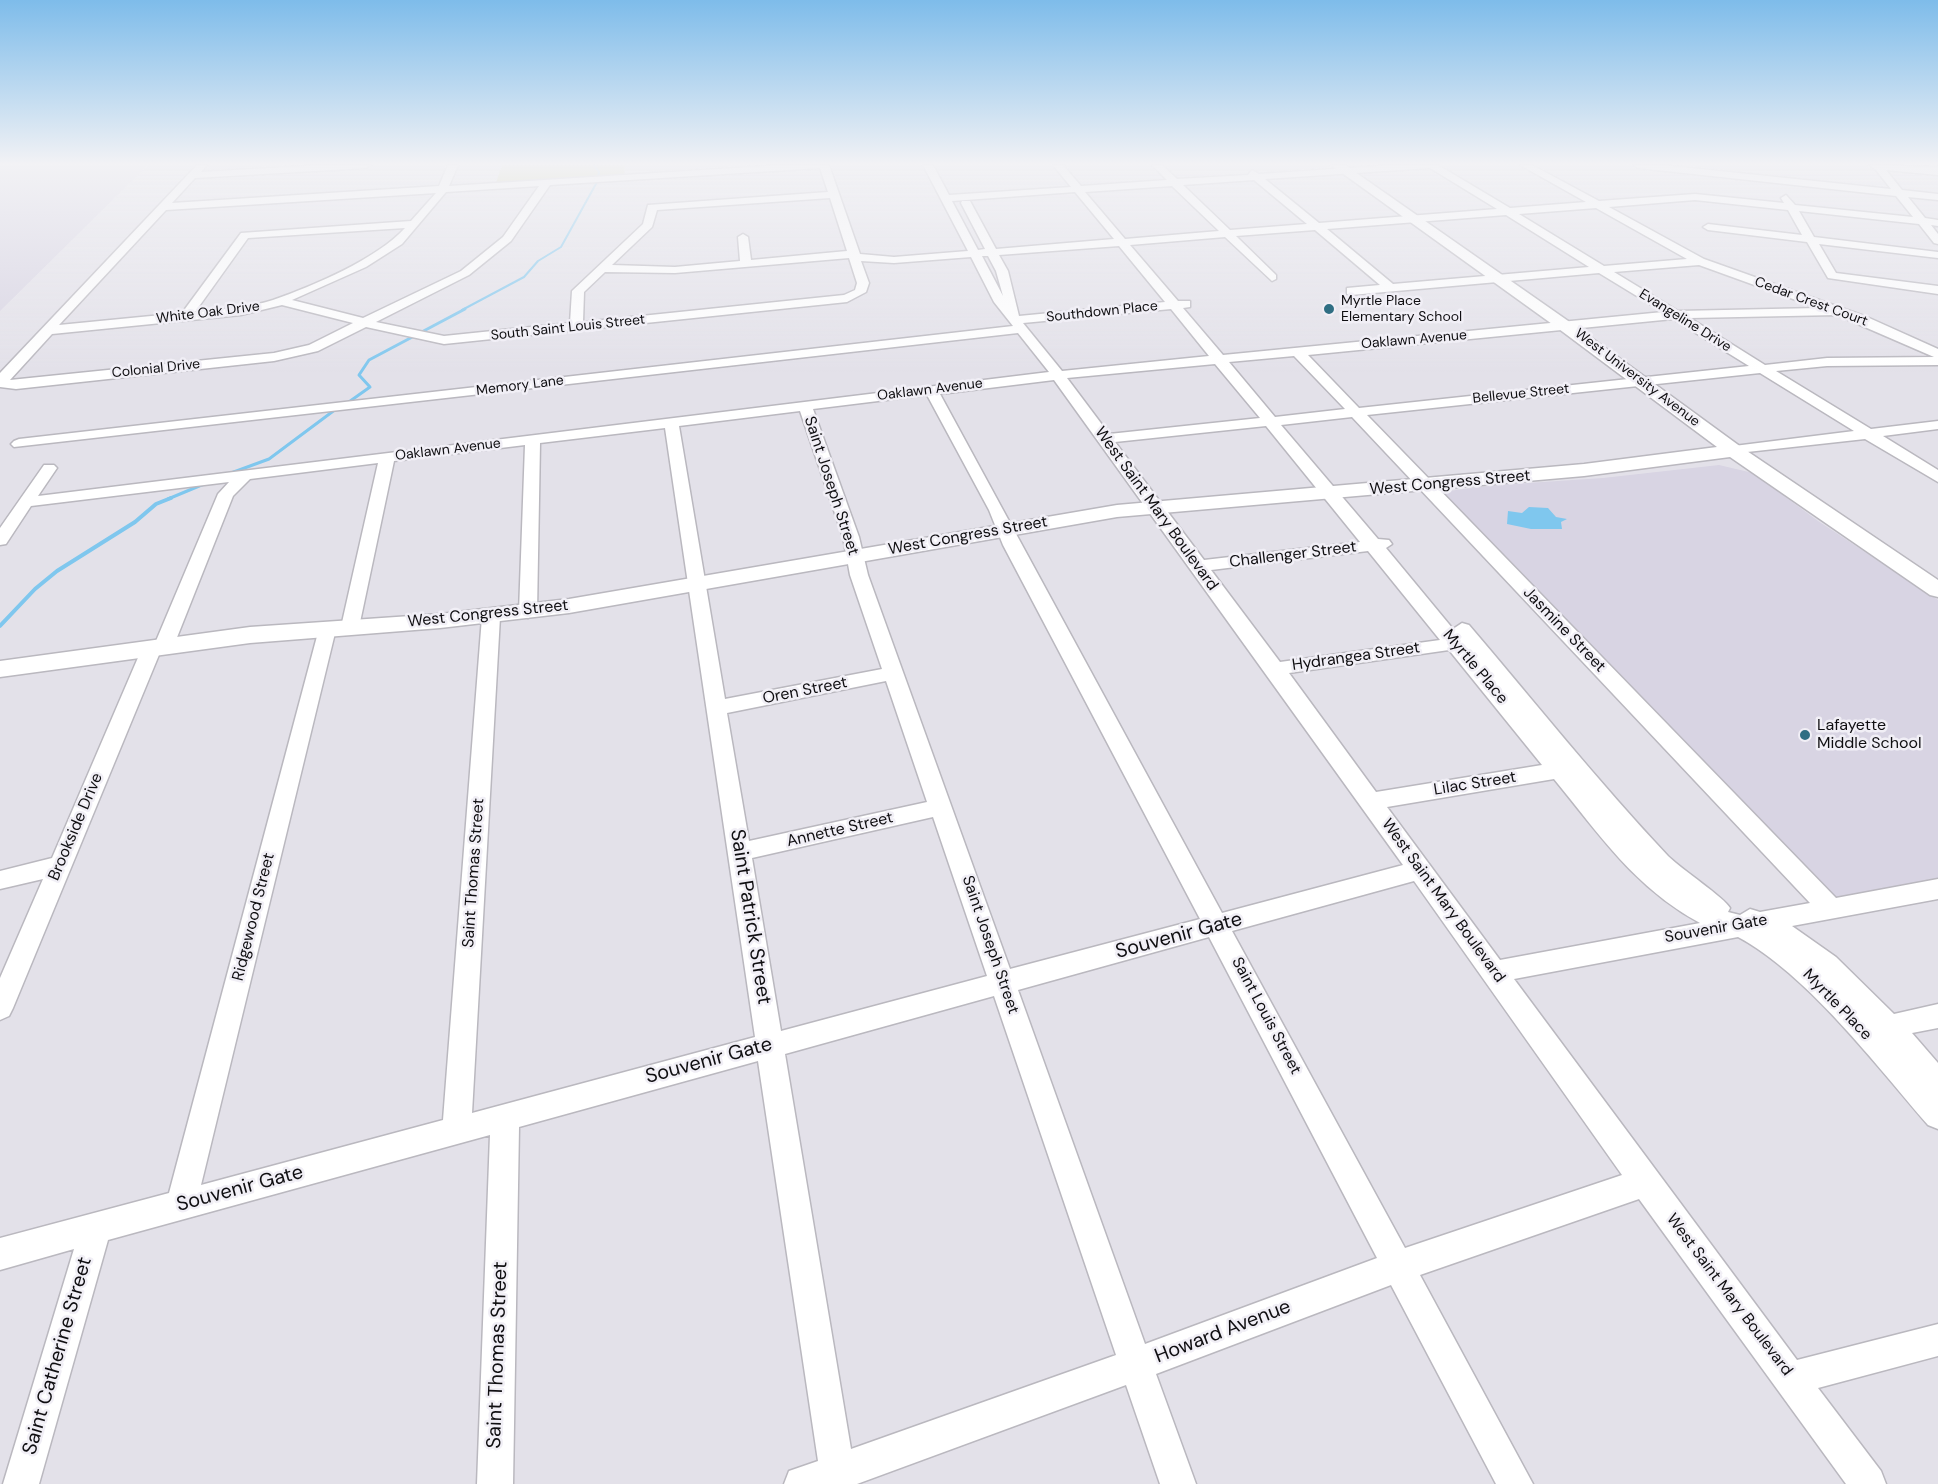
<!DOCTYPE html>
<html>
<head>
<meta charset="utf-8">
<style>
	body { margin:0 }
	canvas { display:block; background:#e3e1e9 }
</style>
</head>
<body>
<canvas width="1938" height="1484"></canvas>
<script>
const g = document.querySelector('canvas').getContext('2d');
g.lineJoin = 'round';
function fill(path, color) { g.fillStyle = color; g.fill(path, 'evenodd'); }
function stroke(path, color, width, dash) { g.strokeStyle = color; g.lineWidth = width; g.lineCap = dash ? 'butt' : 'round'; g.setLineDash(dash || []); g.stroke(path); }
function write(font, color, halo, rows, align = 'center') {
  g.font = font + ' "DM Sans",sans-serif'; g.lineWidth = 5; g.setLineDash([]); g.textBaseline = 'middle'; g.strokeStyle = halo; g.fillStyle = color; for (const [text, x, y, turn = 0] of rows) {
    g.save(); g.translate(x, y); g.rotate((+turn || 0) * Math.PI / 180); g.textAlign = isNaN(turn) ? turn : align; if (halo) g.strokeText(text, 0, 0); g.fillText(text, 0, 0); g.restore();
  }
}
const built = new Path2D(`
	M0 165H148L0 311Z
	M1719 465 1753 473 1818 521 1938 600V878L1837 898 1830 897 1440 492 1498 485 1603 478Z`);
const green = new Path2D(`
	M502 165H625L624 176 496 183Z`);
const water = new Path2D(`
	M1529 507 1548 508 1556 517 1567 519 1561 522 1562 529H1531L1507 524 1508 511 1522 513Z`);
const streamFar2 = new Path2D(`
	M462 310 524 277 538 261 561 247 597 182 599 172 594 165`);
const streamFar1 = new Path2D(`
	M346 404 370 387 359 375 369 360 465 309
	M231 473 269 459 336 409
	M168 499 204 484`);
const stream = new Path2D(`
	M0 626 35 589 57 571 135 522 156 504 171 498`);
const minor = new Path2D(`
	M197 165H207L201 172 321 165H371L366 168 195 178 172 203 439 186 448 165H458L449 186 782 165H829L860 254 894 257 968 251 923 165H933L949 195 1071 187 1053 165H1063L1081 186 1167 180 1152 165H1162L1177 179 1248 175 1252 170 1259 174 1393 165H1438L1510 208 1586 202 1520 165H1532L1599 201 1695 194 1784 203 1781 198 1786 195 1795 205 1913 217 1896 196 1638 168 1633 165H1662L1891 189 1872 165H1882L1902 190 1938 194V200L1908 197 1925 218 1938 220V226L1931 225 1938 234V244L1934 243 1919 224 1799 211 1814 237 1938 252V258L1819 244 1836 273 1938 286V294L1828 278 1807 242 1708 230 1703 227 1708 224 1802 235 1788 210 1695 200 1609 207 1704 259 1867 317 1938 349V365L1827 366 1776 371 1871 429 1938 421V429L1883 436 1938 470V482L1865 439 1729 454 1726 451 1734 446 1854 431 1760 373 1367 415 1836 898 1938 879V899L1792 926 1836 957 1894 1014 1938 1004V1028L1912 1033 1938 1063V1129L1928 1125C1876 1065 1807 974 1738 937L1514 979 1797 1360 1938 1324V1356L1818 1388 1881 1471 1886 1484H1846L1639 1199 1420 1275 1533 1484H1496L1391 1285 1156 1374 1196 1484H1160L1126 1385 857 1484H784L789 1471 818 1461 758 1061 519 1127 513 1484H477L490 1135 108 1240 39 1484H3L74 1249 0 1270V1238L169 1193 320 625 327 623 336 629 201 1185 443 1120 482 617 484 613 491 611 500 617 472 1113 755 1037 665 428 540 443 537 612 528 618 519 612 525 445 394 461 359 627 350 633 341 627 378 463 250 479 233 496 174 645 171 649 161 650 13 1008 9 1016 0 1020V978L43 879 0 889V871L52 858 143 646 146 642 156 641 218 494 229 482 31 506 6 544 0 545V528L44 465H54L57 468 38 496 1049 372 1018 333 14 447 11 444 14 441 19 439 1013 326 994 302 971 257 894 263 861 261 869 283 866 292 847 302 444 344 366 327 318 351 274 361 16 389 0 387V373ZM820 168 828 192 648 205 643 224 572 291 570 323 444 336 376 322 469 275 511 241 550 185ZM1430 168 1497 209 1319 223 1265 179ZM1254 180 1307 224 1230 230 1183 185ZM539 186 503 237 461 271 363 318 292 300 366 267 402 244 446 192ZM1172 186 1219 231 1125 239 1085 192ZM1075 192 1114 239 996 249 970 201H962L961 203 985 249 978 250 952 201ZM436 193 411 221 241 233 182 313 59 325 166 210ZM830 198 847 251 751 260 748 237 743 234 738 237 740 261 675 267 612 265 652 227 657 210ZM1596 208 1687 259 1604 266 1519 214ZM1506 215 1589 267 1393 284 1327 229ZM405 228C377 259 313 286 273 300 248 308 221 309 195 312L248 238ZM1315 230 1380 285 1347 288V294L1351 295 1599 273 1663 312 1223 355 1183 308 1190 307V301H1178L1130 245 1225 237 1272 281 1276 279V275L1236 236ZM1119 246 1165 302 1019 316 1008 271 999 255ZM982 256H988L996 271 1003 296ZM849 258 857 283 855 290 844 295 583 322 584 292 605 272 675 273ZM1699 265 1818 308 1678 311 1614 272ZM282 305 353 323 309 345 274 353 10 380 52 334 241 315ZM1171 309 1209 356 1062 371 1023 323ZM1837 315 1934 357 1827 358 1765 365 1690 318ZM1673 319 1749 366 1359 408 1308 355ZM1294 356 1345 409 1275 417 1229 362ZM1215 364 1260 418 1109 434 1067 378ZM1054 380 1403 865 1222 913 940 394ZM927 395 989 510 1003 545 1200 919 1010 969 868 575 859 537 813 409ZM800 411 843 537 850 575 882 669 725 699 679 426ZM1352 417 1810 903 1760 912 1750 909 1740 915 1728 912 1730 908C1725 898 1681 869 1668 856 1599 783 1534 701 1469 625L1462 623 1453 629 1386 548 1392 544 1389 540 1378 539 1281 425ZM1266 426 1360 542 1204 560 1115 442ZM1368 551 1440 640 1280 662 1211 570ZM1449 650 1542 765 1376 792 1289 673ZM886 681 927 802 749 841 727 713ZM1554 779C1600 835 1635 888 1700 923L1500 960 1387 807ZM933 817 987 976 781 1031 752 858ZM1414 881 1622 1175 1405 1248 1232 931ZM1209 937 1377 1258 1145 1344 1018 990ZM994 996 1116 1355 851 1449 785 1054Z`);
const major = new Path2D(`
	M1331 165H1345L1571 323 1741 447 1938 580V597L1930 595 1730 457 1584 476 1117 517 569 613 440 628 250 643 0 677V661L250 627 440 614 569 599 1117 505 1584 464 1717 447 1559 329Z
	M1869 165 1938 167V175L1875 169Z`);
const markers = [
	[1329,309,6,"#2f6e83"],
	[1805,735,6,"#2f6e83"]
];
const farPoinames = [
	["Myrtle Place",1341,301],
	["Elementary School",1341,317]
];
const farStreetnames = [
	["Cedar Crest Court",1811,302,20],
	["Southdown Place",1102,312,-6],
	["White Oak Drive",208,313,-7],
	["Evangeline Drive",1685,321,32],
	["South Saint Louis Street",568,328,-6],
	["Oaklawn Avenue",1414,340,-5],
	["Colonial Drive",156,369,-6],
	["West University Avenue",1637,378,37],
	["Memory Lane",520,386,-7],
	["Oaklawn Avenue",930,390,-7],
	["Bellevue Street",1521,394,-6],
	["Oaklawn Avenue",448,450,-7]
];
const streetNames = [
	["West Congress Street",1450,483,-5],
	["Saint Joseph Street",831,486,72],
	["West Saint Mary Boulevard",1156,509,54],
	["West Congress Street",968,536,-10],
	["Challenger Street",1293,555,-7],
	["West Congress Street",488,614,-6],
	["Jasmine Street",1564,630,46],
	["Hydrangea Street",1356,657,-8],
	["Myrtle Place",1475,667,50],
	["Oren Street",805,691,-11],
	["Lilac Street",1475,784,-9],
	["Brookside Drive",76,827,-67],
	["Annette Street",840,830,-13],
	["Saint Thomas Street",474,873,-86],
	["West Saint Mary Boulevard",1443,901,54],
	["Ridgewood Street",254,917,-76],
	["Souvenir Gate",1716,929,-10],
	["Saint Joseph Street",990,945,71],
	["Myrtle Place",1837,1005,46],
	["Saint Louis Street",1266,1016,62],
	["West Saint Mary Boulevard",1729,1295,53]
];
const poiNames = [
	["Lafayette",1817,726],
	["Middle School",1817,744]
];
const nearStreetnames = [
	["Saint Patrick Street",750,917,81],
	["Souvenir Gate",1179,936,-15],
	["Souvenir Gate",709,1061,-15],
	["Souvenir Gate",240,1189,-15],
	["Howard Avenue",1223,1332,-21],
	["Saint Thomas Street",498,1355,-88],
	["Saint Catherine Street",58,1356,-74]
];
fill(built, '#d8d4e3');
fill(green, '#c7ca8b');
fill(water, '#7fc7ee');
stroke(streamFar2, '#7fc7ee', 2);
stroke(streamFar1, '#7fc7ee', 3);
stroke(stream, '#7fc7ee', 4);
stroke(minor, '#bab8bf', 3);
stroke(major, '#bab8bf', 3);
fill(minor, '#fff');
fill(major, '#fff');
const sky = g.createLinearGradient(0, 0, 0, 372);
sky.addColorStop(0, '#7ebcea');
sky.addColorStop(0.44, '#f2f2f5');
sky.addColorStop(1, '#f2f2f500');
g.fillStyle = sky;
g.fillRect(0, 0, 1938, 372);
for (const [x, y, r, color] of markers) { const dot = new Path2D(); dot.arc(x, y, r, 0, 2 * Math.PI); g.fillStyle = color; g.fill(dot); stroke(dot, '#f1eff6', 2); }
write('14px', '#0f0e11', '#f1eff6', farPoinames, 'left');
write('14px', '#0f0e11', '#f1eff6', farStreetnames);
write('16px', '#0f0e11', '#f1eff6', streetNames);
write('16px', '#0f0e11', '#f1eff6', poiNames, 'left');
write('20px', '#0f0e11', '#f1eff6', nearStreetnames);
</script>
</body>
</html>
